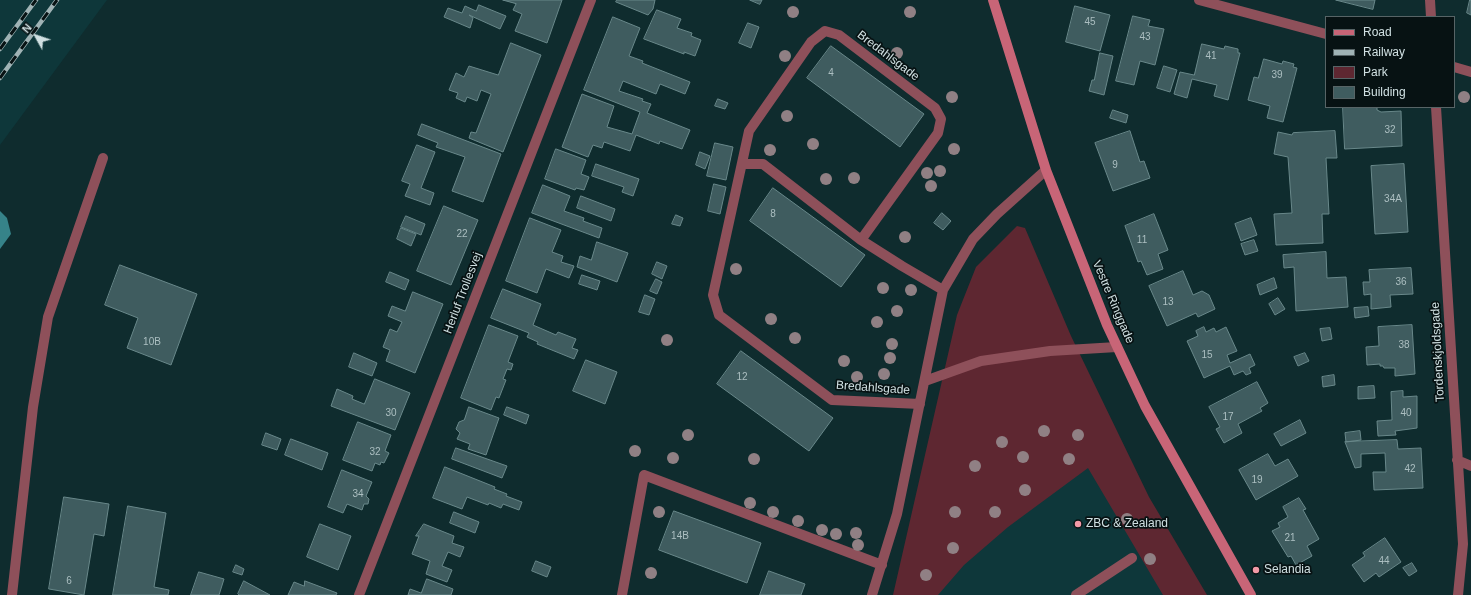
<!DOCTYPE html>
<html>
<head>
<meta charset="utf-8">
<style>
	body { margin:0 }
	#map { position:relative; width:1471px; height:595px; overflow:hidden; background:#0f2c2e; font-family:Helvetica,sans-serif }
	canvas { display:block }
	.legend { position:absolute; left:1325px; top:16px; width:130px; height:92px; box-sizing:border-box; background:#071213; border:1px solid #576466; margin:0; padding:5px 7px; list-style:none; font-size:12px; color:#d0e0e2 }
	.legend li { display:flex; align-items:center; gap:8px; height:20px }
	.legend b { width:20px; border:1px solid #576466 }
	.north { position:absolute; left:16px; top:16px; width:40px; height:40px; -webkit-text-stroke:3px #071213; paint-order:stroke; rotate:310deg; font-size:11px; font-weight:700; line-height:16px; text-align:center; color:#d0e0e2 }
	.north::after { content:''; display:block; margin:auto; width:14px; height:18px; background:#d0e0e2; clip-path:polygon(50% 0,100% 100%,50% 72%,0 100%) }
</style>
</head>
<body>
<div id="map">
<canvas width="1471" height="595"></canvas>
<ul class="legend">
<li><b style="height:5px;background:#c86577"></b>Road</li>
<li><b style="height:5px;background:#a0b3b5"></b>Railway</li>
<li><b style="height:11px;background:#5e2731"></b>Park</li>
<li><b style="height:11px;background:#3f5c5f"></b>Building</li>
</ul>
<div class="north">N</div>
</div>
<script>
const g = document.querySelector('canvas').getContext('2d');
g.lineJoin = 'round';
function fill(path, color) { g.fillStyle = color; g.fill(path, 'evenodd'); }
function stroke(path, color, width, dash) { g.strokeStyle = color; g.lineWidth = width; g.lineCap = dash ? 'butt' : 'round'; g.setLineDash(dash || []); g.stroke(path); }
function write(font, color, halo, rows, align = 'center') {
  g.font = font + ' Helvetica,sans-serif'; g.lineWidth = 3.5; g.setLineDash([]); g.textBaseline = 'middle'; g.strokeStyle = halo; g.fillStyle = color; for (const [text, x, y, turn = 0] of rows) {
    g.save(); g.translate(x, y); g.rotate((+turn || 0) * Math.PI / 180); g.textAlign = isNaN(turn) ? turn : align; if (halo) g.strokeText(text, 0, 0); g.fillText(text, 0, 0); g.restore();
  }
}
const built = new Path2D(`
	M0 0H107L0 145Z
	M1117 452 1190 595H927L1058 478Z`);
const green = new Path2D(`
	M1017 226 1025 228 1071 336 1149 497 1207 595H1163L1088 468 1008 527 964 565 938 595H893L957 315 976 267Z`);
const water = new Path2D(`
	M0 211 7 218 11 234 0 249Z`);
const building = new Path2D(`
	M503 0H562L547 43 515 31 522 14 513 10 516 4Z
	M617 0H655L653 9 648 15 616 2Z
	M750 0H762L760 4Z
	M1336 0H1375L1373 9Z
	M1470 0H1471V15L1467 13Z
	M479 5 506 16 500 29 469 15 473 18 470 28 444 17 448 8 462 13 465 6 476 11Z
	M1075 6 1110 15 1100 51 1066 42Z
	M657 10 681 19 677 28 692 33 691 36 701 40 695 56 684 52V54L644 39Z
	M1133 16 1150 20 1148 26 1164 29 1155 65 1140 61 1134 85 1116 81Z
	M613 17 640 28 629 56 643 61 642 63 690 82 685 94 660 84 656 94 623 81 619 91 643 99 642 101 651 104 647 113 690 130 682 149 660 141 659 144 636 135 630 151 604 142 602 148 593 145 588 157 562 147 582 94 614 106 607 127 632 134 640 112 584 90Z
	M748 23 759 27 751 48 739 43Z
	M511 43 541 55 503 152 469 138 471 132 476 133 491 94 481 90 477 101 467 97 465 102 456 98 458 93 449 90 456 73 464 77 469 66 498 75Z
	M1202 44 1224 49 1225 46 1238 49V53H1240L1228 100 1214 96 1217 85 1192 79 1187 98 1174 94 1180 72 1194 75Z
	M831 46 924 114 900 147 807 78Z
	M1100 53 1113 56 1104 95 1089 91 1092 80H1094Z
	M1264 59 1282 64 1283 61 1294 64 1293 67 1297 68 1283 122 1267 118 1270 106 1248 100 1254 77 1258 78Z
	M1164 66 1177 70 1170 92 1157 88Z
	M718 99 728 103 725 109 715 106Z
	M1343 107H1377V110L1381 112 1401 111 1402 146 1345 149Z
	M1113 110 1128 115 1126 123 1110 118Z
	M422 124 501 154 483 202 452 191 465 157 436 147 438 143 418 135Z
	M1130 131 1140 162 1144 161 1150 178 1113 191 1095 143Z
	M1335 131 1337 158H1326L1329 214H1322L1323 243 1276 245 1274 214 1292 213 1288 157 1274 154 1278 132 1292 135 1293 133Z
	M715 143 733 147 726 180 707 176Z
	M417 145 435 152 421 188 434 193 430 205 405 196 410 184 402 181Z
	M556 149 586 160 581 174 589 177 584 190 576 188 575 190 545 179Z
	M700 152 710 156 705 169 696 165Z
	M596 164 639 179 633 196 622 192 624 187 592 176Z
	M1404 164 1408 232 1375 234 1371 166Z
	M714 184 726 187 720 214 708 211Z
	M543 185 570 196 564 211 584 218 583 221 602 228 599 238 532 213Z
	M773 188 865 255 841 287 750 221Z
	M581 196 615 209 611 221 577 208Z
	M444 206 478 220 451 285 417 271Z
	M942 213 951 221 943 230 934 223Z
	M1154 214 1168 250 1158 254 1163 269 1147 275 1141 261 1138 262 1125 226Z
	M676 215 683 218 680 226 672 224Z
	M406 216 425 224 421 235 401 227Z
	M530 218 561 230 552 252 563 256 561 262 574 266 569 278 546 269 537 293 506 281Z
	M1251 218 1257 235 1241 241 1235 224Z
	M401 228 416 234 411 246 397 239Z
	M1254 240 1258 251 1245 255 1241 244Z
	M597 242 628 253 617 282 577 267 580 256 591 260Z
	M1326 252 1327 278 1346 277 1348 307 1296 311 1294 267 1284 268 1283 255Z
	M657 262 667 266 662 279 652 274Z
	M120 265 197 294 171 365 127 348 138 318 105 305Z
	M1411 268 1413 294 1390 295 1391 307 1371 309V294L1364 295 1363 282H1370L1369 270Z
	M1183 271 1193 295 1202 291 1209 295 1215 309 1198 317 1196 313 1167 326 1149 286Z
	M390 272 409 280 405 290 386 282Z
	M582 275 600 281 597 290 579 284Z
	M1274 278 1277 288 1260 295 1257 285Z
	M656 279 662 282 657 294 650 291Z
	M503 289 541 304 533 325 556 335 558 332 576 339 572 348 578 350 574 359 537 344 538 342 527 337 529 333 491 318Z
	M413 292 443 304 415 373 386 361 390 350 383 347 390 329 397 332 402 322 388 316 392 306 405 311Z
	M645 295 655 299 649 315 639 312Z
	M1278 298 1285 309 1275 315 1269 304Z
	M1368 307 1369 316 1355 318 1354 308Z
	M489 325 518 336 508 362 513 364 511 370 507 369 503 379 506 380 499 398 496 397 491 410 461 398Z
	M1412 325 1415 374 1395 376V368H1384L1383 366H1380V364L1367 365 1366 347 1379 346 1378 327Z
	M1204 327 1206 332 1214 328 1216 332 1226 327 1237 351 1227 355 1230 363 1250 354 1255 365 1249 368 1251 373 1246 375 1243 371 1234 375 1230 366 1204 378 1187 341 1198 336 1196 331Z
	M1330 328 1332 339 1322 341 1320 329Z
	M741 351 833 418 809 451 717 384Z
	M354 353 377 363 372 376 349 367Z
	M1305 353 1309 361 1298 366 1294 357Z
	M586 360 617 372 605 404 573 391Z
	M1334 375 1335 385 1323 387 1322 377Z
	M375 379 410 393 395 430 331 406 337 389 353 396 352 399 364 404Z
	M1257 382 1268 403 1260 408 1262 411 1238 424 1242 433 1224 443 1216 429 1220 427 1209 407Z
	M1374 386 1375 398 1358 399V387Z
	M1403 391V397L1417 396V428L1395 431 1396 435 1378 436 1377 421 1392 420 1391 392Z
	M469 407 499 418 486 455 468 449 470 444 457 439 460 433 456 429 459 422 464 420Z
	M507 407 529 415 526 424 504 415Z
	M1300 420 1306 433 1281 446 1274 434Z
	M358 422 391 435 385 451 389 453 384 463 381 462 380 465 375 463 372 471 343 460Z
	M1360 431 1361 440 1346 442 1345 433Z
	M266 433 281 439 277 450 262 445Z
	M291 439 328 453 322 470 285 455Z
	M1397 440 1398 449 1421 448 1423 488 1374 490 1373 472H1386L1385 453 1361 454V467L1355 468 1345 442Z
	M456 448 507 466 502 478 452 459Z
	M1268 454 1275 466 1288 459 1298 476 1256 500 1239 470Z
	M445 467 495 487 494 489 507 494 506 496 522 502 519 510 503 504 501 508 489 503 488 505 467 497 462 509 433 498Z
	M342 470 372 482 366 496 369 499 368 504H364L362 510 347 504 343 513 328 507Z
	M64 497 109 504 104 536 94 534 84 595 49 589Z
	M1299 498 1306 509 1303 510 1319 539 1307 546 1312 556 1296 565 1291 556 1288 557 1272 531 1280 527 1278 523 1288 517 1283 507Z
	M128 506 166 513 154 587 169 590 168 595H113Z
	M674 511 761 543 747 583 659 550Z
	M454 512 479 522 475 533 450 523Z
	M320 524 351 536 338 570 307 557Z
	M424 524 454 536 452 543 464 547 460 557 448 552 442 566 452 570 447 582 426 574 430 561 412 554 419 536H416Z
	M1385 538 1401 562 1379 577 1376 573 1364 582 1352 565 1365 556 1363 553Z
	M536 561 551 567 547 577 532 571Z
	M1412 563 1417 571 1409 576 1403 568Z
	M236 565 244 569 242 575 233 572Z
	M769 571 805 584 801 595H760Z
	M199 572 224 579 219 595H191Z
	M427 579 453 589 451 595H408L410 589 421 593Z
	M244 581 270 595H239L238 594Z
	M305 581 337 593 336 595H288L294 582 304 586Z`);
const lane = new Path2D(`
	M12 595 33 407 48 317 103 158
	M1076 595 1132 558`);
const street = new Path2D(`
	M1199 0 1326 34
	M1430 0 1431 17
	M1454 67 1471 72
	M1436 107 1463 544 1458 595
	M742 164H763L861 240 902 266 943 290
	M861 240 938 133 941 119 935 108 839 35 825 31 811 42 749 131 713 295 719 315 832 400 920 404
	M925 381 981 361 1050 351 1117 347
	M1457 460 1471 466
	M359 595 591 0
	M622 595 644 475 882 565
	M872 595 897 514 943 290 973 239 997 214 1046 170`);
const secondary = new Path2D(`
	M993 0 1046 170 1107 325 1145 406 1251 595`);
const rail = new Path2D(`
	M0 49 36 0
	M0 78 57 0`);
const trees = [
	[793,12],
	[910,12],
	[897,53],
	[785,56],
	[952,97],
	[1464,97],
	[787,116],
	[813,144],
	[954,149],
	[770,150],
	[940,171],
	[927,173],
	[854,178],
	[826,179],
	[931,186],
	[905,237],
	[736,269],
	[883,288],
	[911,290],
	[897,311],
	[771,319],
	[877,322],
	[795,338],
	[667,340],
	[892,344],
	[890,358],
	[844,361],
	[884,374],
	[857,377],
	[1044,431],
	[688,435],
	[1078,435],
	[1002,442],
	[635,451],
	[1023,457],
	[673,458],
	[754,459],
	[1069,459],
	[975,466],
	[1025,490],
	[750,503],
	[659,512],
	[773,512],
	[955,512],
	[995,512],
	[1127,519],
	[798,521],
	[822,530],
	[856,533],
	[836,534],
	[858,545],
	[953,548],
	[1150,559],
	[651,573],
	[926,575]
];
const markers = [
	[1078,524,4,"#f39aa7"],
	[1256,570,4,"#f39aa7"]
];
const numberNames = [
	["45",1090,22],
	["43",1145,37],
	["41",1211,56],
	["4",831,73],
	["39",1277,75],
	["32",1390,130],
	["9",1115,165],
	["34A",1393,199],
	["8",773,214],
	["22",462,234],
	["11",1142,240],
	["36",1401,282],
	["13",1168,302],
	["10B",152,342],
	["38",1404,345],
	["15",1207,355],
	["12",742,377],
	["30",391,413],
	["40",1406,413],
	["17",1228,417],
	["32",375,452],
	["42",1410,469],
	["19",1257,480],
	["34",358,494],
	["14B",680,536],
	["21",1290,538],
	["44",1384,561],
	["6",69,581]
];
const streetNames = [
	["Bredahlsgade",888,56,37],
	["Herluf Trollesvej",463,293,-69],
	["Vestre Ringgade",1113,302,67],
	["Tordenskjoldsgade",1438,352,-93],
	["Bredahlsgade",873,388,4]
];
const poiNames = [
	["ZBC & Zealand",1086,524],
	["Selandia",1264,570]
];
fill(built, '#0e373a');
fill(green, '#5e2731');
fill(water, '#368389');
fill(building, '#3f5c5f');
stroke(building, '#69888a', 1);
stroke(lane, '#8e505a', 10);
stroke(street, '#8e505a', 10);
stroke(secondary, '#c86577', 10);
stroke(rail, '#a0b3b5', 4.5);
stroke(rail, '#071213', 3, [9]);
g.fillStyle = '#908084';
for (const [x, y] of trees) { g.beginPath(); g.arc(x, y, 6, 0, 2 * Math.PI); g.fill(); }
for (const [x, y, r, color] of markers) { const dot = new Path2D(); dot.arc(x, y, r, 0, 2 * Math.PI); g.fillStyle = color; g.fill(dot); stroke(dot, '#071213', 1.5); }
write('10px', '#acbfc1', null, numberNames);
write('12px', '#d0e0e2', '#071213', streetNames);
write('12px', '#d0e0e2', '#071213', poiNames, 'left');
</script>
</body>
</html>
